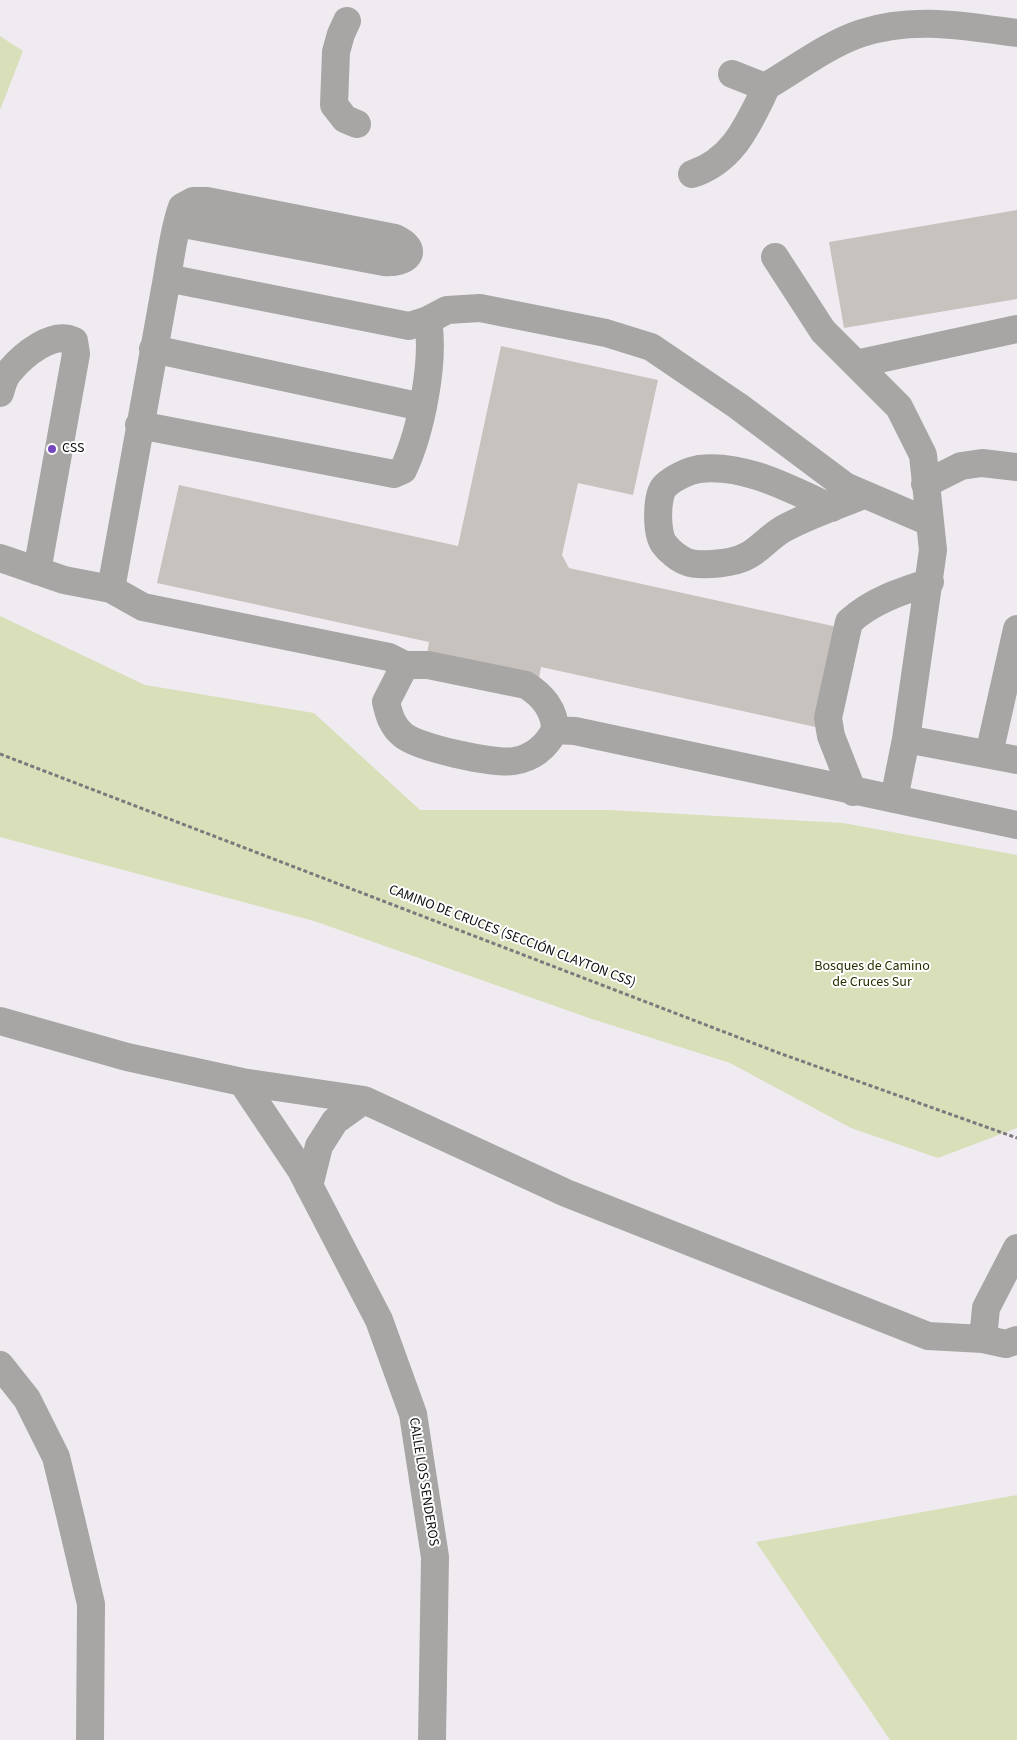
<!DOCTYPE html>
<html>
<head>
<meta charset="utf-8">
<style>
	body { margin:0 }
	canvas { display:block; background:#f0ebf1 }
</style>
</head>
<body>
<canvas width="1017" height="1740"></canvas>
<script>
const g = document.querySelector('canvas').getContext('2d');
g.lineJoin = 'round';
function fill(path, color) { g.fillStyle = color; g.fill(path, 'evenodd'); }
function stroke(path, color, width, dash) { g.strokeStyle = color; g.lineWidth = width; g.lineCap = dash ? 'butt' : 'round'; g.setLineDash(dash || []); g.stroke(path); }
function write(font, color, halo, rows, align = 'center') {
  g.font = font + ' "Source Sans 3",sans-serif'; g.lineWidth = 4; g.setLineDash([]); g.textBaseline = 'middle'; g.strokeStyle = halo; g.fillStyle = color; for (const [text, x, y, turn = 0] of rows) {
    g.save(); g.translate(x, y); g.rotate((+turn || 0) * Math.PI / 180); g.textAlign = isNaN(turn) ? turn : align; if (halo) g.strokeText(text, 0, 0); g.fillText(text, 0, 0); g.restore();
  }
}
const green = new Path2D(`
	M0 36 23 51 0 110Z
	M0 616 145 685 314 713 420 810H610L843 823 1017 855V1128L938 1158 851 1128 730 1063 589 1018 314 921 0 837Z
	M1017 1495V1740H890L756 1542Z`);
const building = new Path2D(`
	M1017 210V299L844 328 829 242Z
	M501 346 658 380 633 495 578 483 562 555 569 568 842 628 820 728 541 667 539 678 427 654 429 642 157 583 179 485 458 546Z`);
const path = new Path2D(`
	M0 754 779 1053 1017 1138`);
const minor = new Path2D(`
	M347 21 341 34 336 52 334 105 345 119 357 124
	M765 87C796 69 828 44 862 33 913 16 965 26 1017 33
	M692 174C732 161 747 127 764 92L765 87 732 74
	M775 257 823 331 899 407 923 455 933 550 906 739 894 799
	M167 278C171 255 174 229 182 207L193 201H207L395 238C421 250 407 264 384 262L178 223
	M153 349 422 407
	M856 364 1017 329
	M0 393C2 386 4 377 9 372 23 355 53 330 74 341L76 354 37 571
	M139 425 394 474 403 470C421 432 435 362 428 320
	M925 484 961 466 982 463 1017 467
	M832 508C792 490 744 463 699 469 688 471 673 478 665 486 656 494 656 534 664 544 669 551 679 559 687 562 697 566 718 564 729 562 755 558 763 541 783 529 808 515 837 506 863 495
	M929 522 845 486 738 406 651 347 606 333 480 308 447 310 428 320 409 326 167 278 111 589 143 607 389 657 405 665H428L526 685C542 695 555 710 555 730L575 731 1017 825
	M0 558 64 580 111 589
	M405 665 386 702C389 715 392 726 403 735 418 748 493 764 514 761 533 758 546 747 555 730
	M906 739 1017 760
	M989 754 1017 629
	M853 792 831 736 828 718 849 622C871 601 902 591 930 582
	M0 1021 127 1057 242 1082 364 1100 566 1193 928 1336 983 1339 1006 1344 1017 1340
	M242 1082 301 1170 379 1320 413 1414 435 1557 432 1740
	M309 1186 319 1146 335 1121 364 1100
	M983 1339 986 1308 1017 1248
	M0 1365 27 1399 56 1457 70 1515 91 1604 90 1740`);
const markers = [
	[52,449,5,"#7447bf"]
];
const poiNames = [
	["CSS",62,449]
];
const streetNames = [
	["CAMINO DE CRUCES (SECCIÓN CLAYTON CSS)",512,937,21],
	["CALLE LOS SENDEROS",423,1482,81]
];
const parkNames = [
	["Bosques de Camino",872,967],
	["de Cruces Sur",872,983]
];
fill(green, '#d8dfb9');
fill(building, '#c8c2be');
stroke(path, '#7c797d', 3, [4, 2.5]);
stroke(minor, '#a8a6a4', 28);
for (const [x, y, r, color] of markers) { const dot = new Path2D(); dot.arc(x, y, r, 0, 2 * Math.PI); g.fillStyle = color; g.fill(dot); stroke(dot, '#fff', 2); }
write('14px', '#0c0b0d', '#fff', poiNames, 'left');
write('14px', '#0c0b0d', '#fff', streetNames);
write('14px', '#2b3002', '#fff', parkNames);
</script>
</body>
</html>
